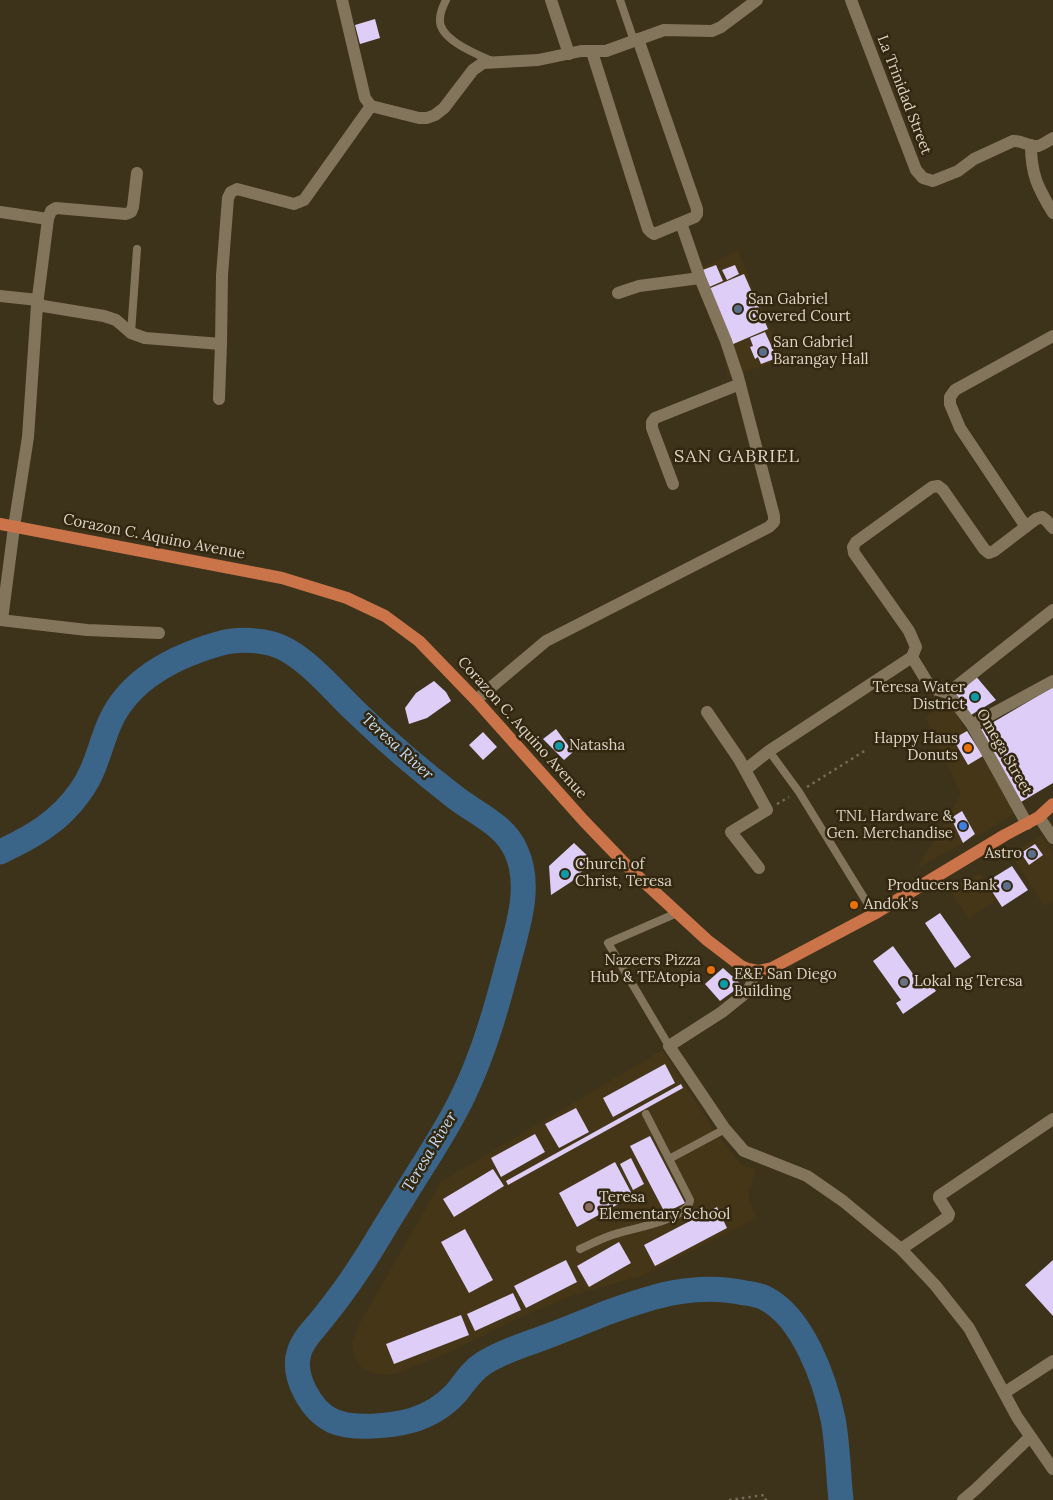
<!DOCTYPE html>
<html>
<head>
<meta charset="utf-8">
<style>
	body { margin:0 }
	canvas { display:block; background:#3d321a }
</style>
</head>
<body>
<canvas width="1053" height="1500"></canvas>
<script>
const g = document.querySelector('canvas').getContext('2d');
g.lineJoin = 'round';
function fill(path, color) { g.fillStyle = color; g.fill(path, 'evenodd'); }
function stroke(path, color, width, dash) { g.strokeStyle = color; g.lineWidth = width; g.lineCap = dash ? 'butt' : 'round'; g.setLineDash(dash || []); g.stroke(path); }
function write(font, color, halo, rows, align = 'center') {
  g.font = font + ' Lora,serif'; g.lineWidth = 5; g.setLineDash([]); g.textBaseline = 'middle'; g.strokeStyle = halo; g.fillStyle = color; for (const [text, x, y, turn = 0] of rows) {
    g.save(); g.translate(x, y); g.rotate((+turn || 0) * Math.PI / 180); g.textAlign = isNaN(turn) ? turn : align; if (halo) g.strokeText(text, 0, 0); g.fillText(text, 0, 0); g.restore();
  }
}
const built = new Path2D(`
	M738 251 783 360 728 377 720 339 690 273Z
	M949 702 1015 813 984 832 917 868 961 794 925 717Z
	M1042 835 1053 853V901L1044 906 1011 854Z
	M980 873 997 899 969 919 949 889Z
	M662 1050 713 1129 742 1166 756 1169 748 1196 756 1218 644 1275 571 1296 516 1319 446 1354 391 1375 374 1374 362 1368 354 1357 352 1343 359 1325 441 1182Z`);
const river = new Path2D(`
	M0 852C32 837 59 822 80 792 95 772 99 749 108 727 126 681 173 657 218 644 239 638 268 639 287 650 313 665 334 691 355 711 387 742 421 771 456 798 477 814 505 825 516 851 532 885 518 926 509 960 497 1006 484 1053 463 1096 446 1132 422 1166 401 1201 386 1224 373 1248 358 1270 347 1287 334 1304 322 1319 314 1329 302 1340 299 1353 292 1376 311 1411 333 1421 353 1430 392 1426 413 1420 429 1415 445 1405 456 1393 465 1382 471 1371 484 1363 501 1352 521 1346 540 1339 562 1331 584 1322 606 1313 653 1296 695 1282 745 1293 748 1293 762 1296 765 1298 803 1317 825 1380 833 1419 838 1445 838 1473 841 1500`);
const building = new Path2D(`
	M375 19 380 38 360 44 355 25Z
	M716 265 723 281 707 288 700 271Z
	M735 265 739 274 727 280 722 270Z
	M744 274 768 329 731 345 708 289Z
	M765 332 777 358 761 364 758 357 755 359 750 347 753 346 750 338Z
	M974 674 996 700 971 715 953 693Z
	M434 681 446 692 451 701 427 718 409 724 405 708 416 693Z
	M1053 687V783L1021 802 980 730Z
	M556 729 573 752 564 760 543 739Z
	M967 731 983 756 968 765 953 739Z
	M483 732 497 747 483 760 469 745Z
	M962 811 975 834 963 843 951 818Z
	M574 843 593 861 571 882 551 895 549 866Z
	M1035 844 1043 855 1029 865 1021 853Z
	M1012 866 1028 890 1002 907 986 882Z
	M940 913 971 957 955 968 925 923Z
	M893 946 921 985 928 980 936 991 903 1014 896 1003 901 1000 873 961Z
	M723 968 742 985 720 1001 705 984Z
	M665 1064 675 1083 613 1117 603 1098Z
	M681 1084 683 1088 508 1185 506 1181Z
	M576 1108 589 1132 559 1148 545 1124Z
	M535 1134 545 1152 501 1177 491 1158Z
	M650 1136 685 1203 665 1213 630 1146Z
	M631 1158 644 1184 633 1190 620 1164Z
	M615 1162 633 1196 577 1227 559 1193Z
	M493 1169 504 1186 454 1217 443 1199Z
	M717 1207 727 1228 655 1266 644 1245Z
	M465 1229 493 1280 469 1293 441 1242Z
	M619 1242 631 1263 589 1287 577 1266Z
	M566 1260 577 1282 526 1308 514 1286Z
	M1053 1260V1316L1025 1285Z
	M513 1293 521 1310 475 1331 467 1314Z
	M461 1315 469 1335 394 1364 386 1344Z`);
const path = new Path2D(`
	M807 787 866 750
	M777 804 789 797
	M729 1500 764 1495 766 1500`);
const lane = new Path2D(`
	M446 0C443 6 440 13 440 19 438 39 476 54 492 61
	M620 0 634 41
	M131 333 137 249
	M769 751 799 792 874 914
	M669 1046 608 943 677 913
	M669 1159 725 1129
	M580 1249C593 1243 606 1236 619 1233 635 1228 689 1219 690 1200L646 1114`);
const street = new Path2D(`
	M551 0 569 54
	M592 52 648 229 651 232 654 234 695 217 697 214V209L638 39
	M1031 145C1031 175 1038 188 1053 213
	M0 212 48 219 37 305
	M48 219 51 211 56 208 126 214 131 212 133 207 137 173
	M618 293 639 286 700 278
	M0 296 38 300
	M219 399 221 344
	M673 484 652 428V422L655 418 740 384
	M1026 527 960 428 950 404V397L955 390 1053 336
	M0 620 87 630 159 633
	M2 620 14 527
	M912 657 929 685 937 690 948 693 972 725 1027 824
	M948 693 1053 610
	M476 700 546 641 769 527 774 522V516L738 377 726 341 700 278 681 223
	M707 712 739 759 767 810 731 832 759 868
	M972 725 1053 681
	M745 770 769 751 912 657 916 647 909 631 854 553 853 547 856 542 932 487 938 486 943 490 984 549 989 553 994 551 1036 519 1042 517 1047 521 1053 528
	M758 971 748 991 722 1012 669 1046 725 1129 744 1151 807 1176 843 1201 901 1249 935 1285 969 1328 1017 1417 1053 1469
	M901 1249 948 1217 949 1214 939 1198V1196L1053 1119
	M1004 1393 1053 1361
	M963 1500 976 1489 1030 1437`);
const secondary = new Path2D(`
	M342 0 365 98 371 106
	M851 0 916 170 923 178 933 181 958 171 974 159 1013 141C1022 140 1029 147 1038 146 1043 145 1049 140 1053 138
	M371 106 419 118H427L435 115 444 108 473 70 483 63 538 60 581 51H606L664 30 712 31 721 27 757 0
	M14 527 28 437 37 305 104 316 116 320 131 333 145 338 221 344 222 275 228 198 231 192 237 189 294 204 304 200 371 106
	M1039 817 1053 838`);
const primary = new Path2D(`
	M0 524 282 578 347 598 385 616 419 641 476 700 583 820 631 870 707 940 741 966 748 969 758 971 772 968 874 914 1005 835 1039 817 1053 804`);
const markers = [
	[738,309,5,"#5c6f8a"],
	[763,352,5,"#5c6f8a"],
	[975,697,5,"#0f9aa8"],
	[559,746,5,"#0f9aa8"],
	[968,748,5,"#e8710a"],
	[963,826,5,"#3f7fe0"],
	[1032,854,5,"#5c6f8a"],
	[565,874,5,"#0f9aa8"],
	[1007,886,5,"#5c6f8a"],
	[854,905,5,"#e8710a"],
	[711,970,5,"#e8710a"],
	[904,982,5,"#6b7280"],
	[724,984,5,"#0f9aa8"],
	[589,1207,5,"#8d6e63"]
];
const streetNames = [
	["La Trinidad Street",904,95,69],
	["Corazon C. Aquino Avenue",154,537,11],
	["Corazon C. Aquino Avenue",522,728,48],
	["Omega Street",1004,752,60]
];
const poiNames = [
	["San Gabriel",748,300],
	["Covered Court",748,317],
	["San Gabriel",773,343],
	["Barangay Hall",773,360],
	["Teresa Water",965,688,"right"],
	["District",965,705,"right"],
	["Happy Haus",958,739,"right"],
	["Donuts",958,756,"right"],
	["Natasha",569,746],
	["TNL Hardware &",953,817,"right"],
	["Gen. Merchandise",953,834,"right"],
	["Astro",1022,854,"right"],
	["Church of",575,865],
	["Christ, Teresa",575,882],
	["Producers Bank",997,886,"right"],
	["Andok's",864,905],
	["Nazeers Pizza",701,961,"right"],
	["Hub & TEAtopia",701,978,"right"],
	["E&E San Diego",734,975],
	["Building",734,992],
	["Lokal ng Teresa",914,982],
	["Teresa",599,1198],
	["Elementary School",599,1215]
];
const waterNames = [
	["Teresa River",397,747,42],
	["Teresa River",430,1152,-59]
];
const quarterNames = [
	["SAN GABRIEL",737,457]
];
fill(built, '#453617');
stroke(river, '#3b6489', 25);
fill(building, '#ddcdf7');
stroke(path, '#756b57', 2.5, [2.5, 4]);
stroke(lane, '#82755b', 8);
stroke(street, '#82755b', 12);
stroke(secondary, '#82755b', 12);
stroke(primary, '#cb744a', 12);
for (const [x, y, r, color] of markers) { const dot = new Path2D(); dot.arc(x, y, r, 0, 2 * Math.PI); g.fillStyle = color; g.fill(dot); stroke(dot, '#332710', 2); }
write('15px', '#dcd5c7', '#332710', streetNames);
write('15px', '#dcd5c7', '#332710', poiNames, 'left');
write('italic 16px', '#c4ddf5', '#332710', waterNames);
g.letterSpacing = '1px';
write('18px', '#dcd5c7', '#332710', quarterNames);
g.letterSpacing = '0px';
</script>
</body>
</html>
